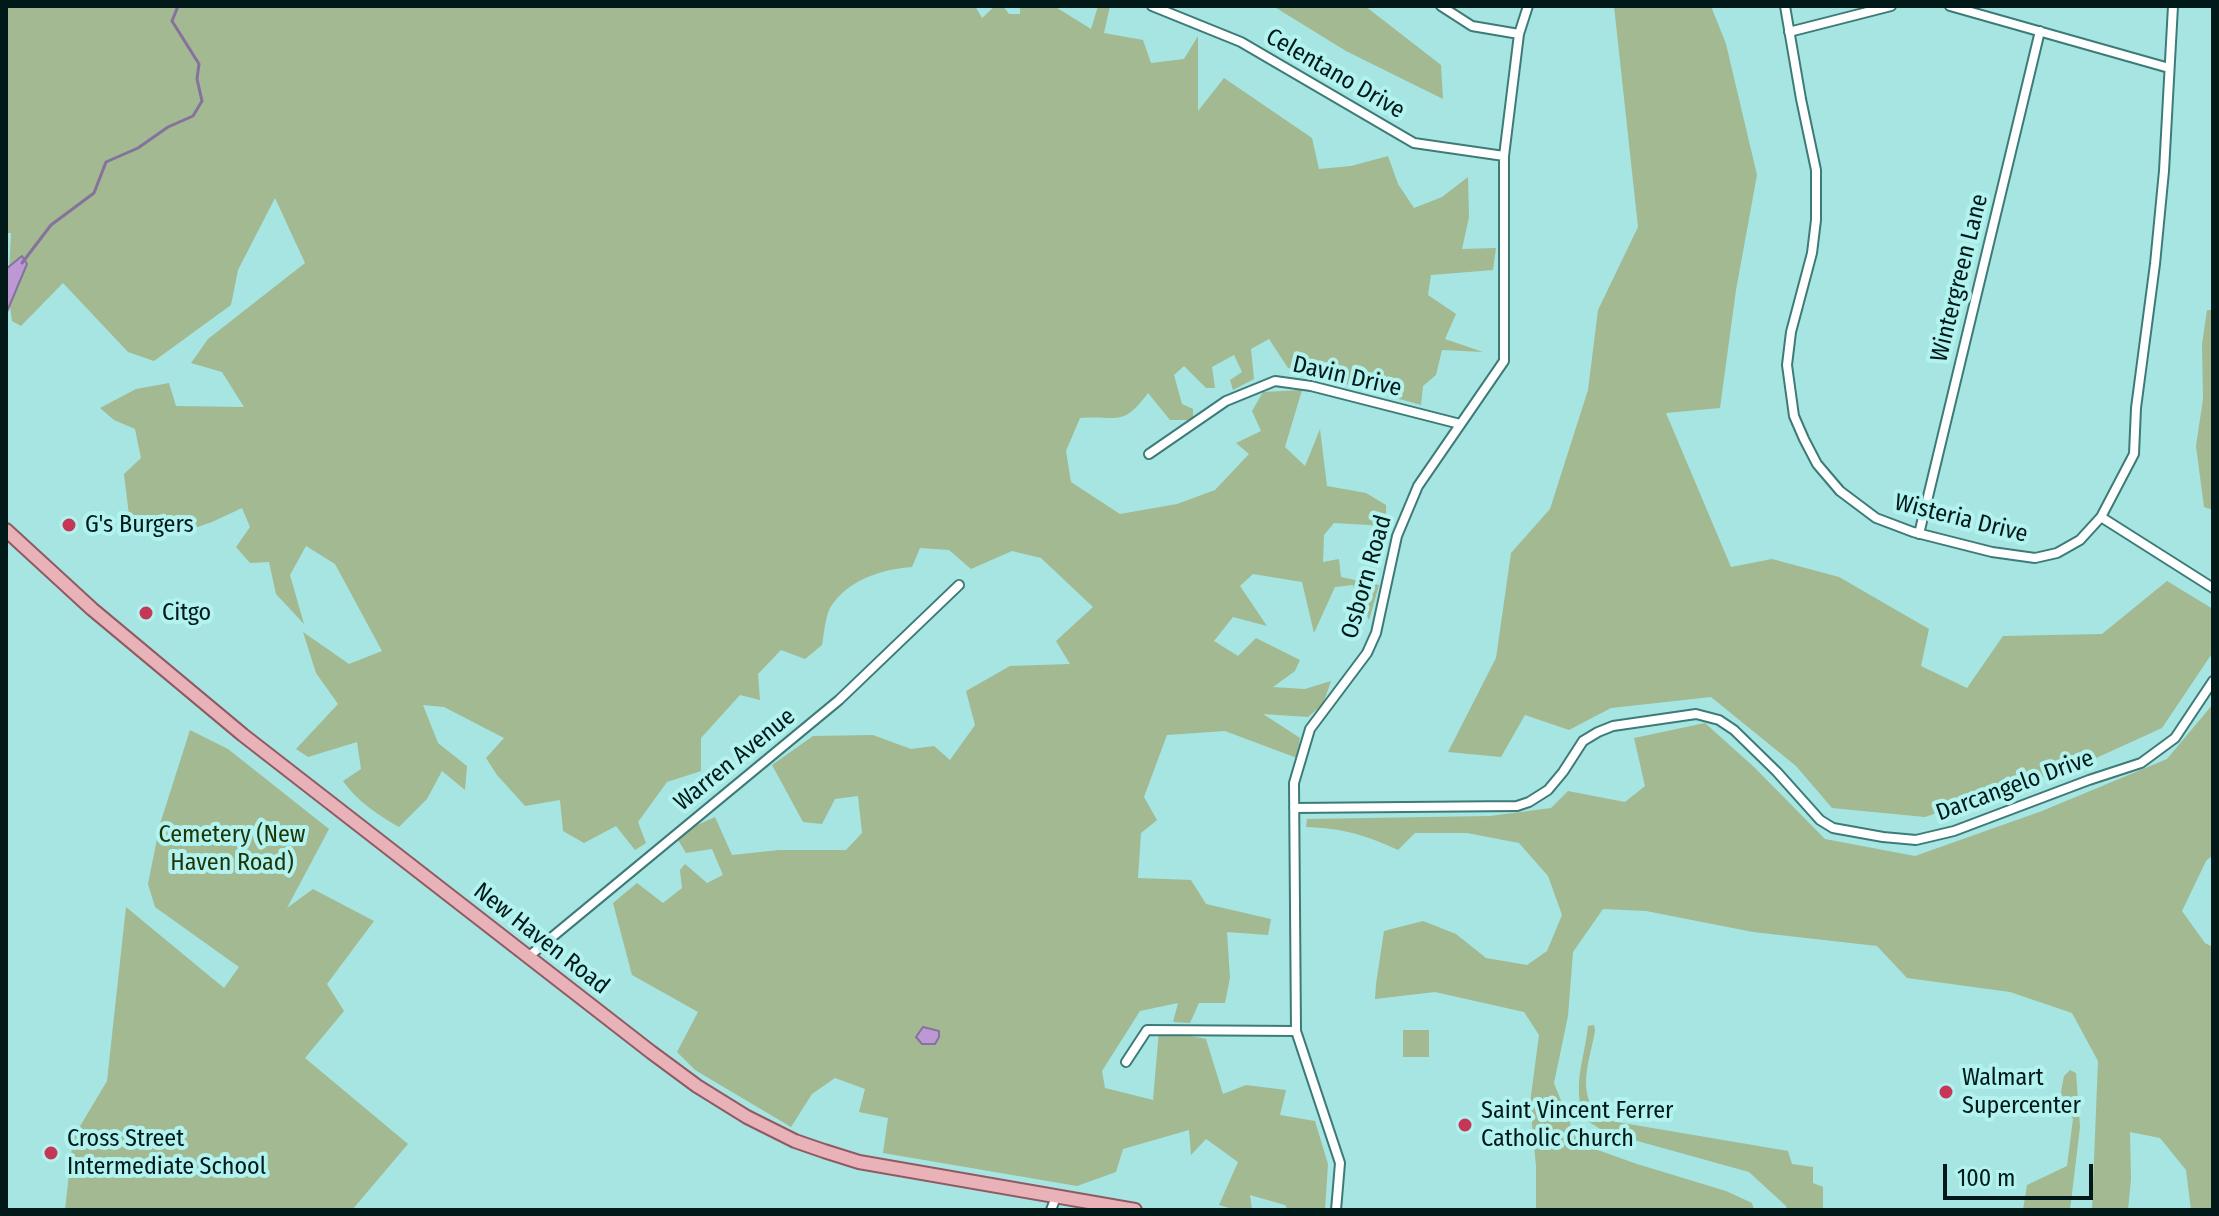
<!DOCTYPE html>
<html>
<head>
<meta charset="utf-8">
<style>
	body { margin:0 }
	#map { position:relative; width:2219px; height:1216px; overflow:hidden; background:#a6e5e2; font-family:"Fira Sans Condensed",sans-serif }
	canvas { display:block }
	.frame { position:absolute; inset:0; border:8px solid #011919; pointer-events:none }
	.scale { position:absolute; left:1943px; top:1164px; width:150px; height:36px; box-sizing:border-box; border:4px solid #011919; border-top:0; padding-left:10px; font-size:24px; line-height:28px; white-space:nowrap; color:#011919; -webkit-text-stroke:6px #b2f2ef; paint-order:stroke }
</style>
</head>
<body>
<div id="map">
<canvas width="2219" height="1216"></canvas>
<div class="frame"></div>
<div class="scale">100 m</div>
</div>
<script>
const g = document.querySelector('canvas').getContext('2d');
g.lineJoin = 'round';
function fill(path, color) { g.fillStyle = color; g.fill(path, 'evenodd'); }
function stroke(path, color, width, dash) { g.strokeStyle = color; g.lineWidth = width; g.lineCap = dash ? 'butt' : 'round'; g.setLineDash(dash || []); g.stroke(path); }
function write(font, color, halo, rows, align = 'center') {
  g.font = font + ' "Fira Sans Condensed",sans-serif'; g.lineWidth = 8; g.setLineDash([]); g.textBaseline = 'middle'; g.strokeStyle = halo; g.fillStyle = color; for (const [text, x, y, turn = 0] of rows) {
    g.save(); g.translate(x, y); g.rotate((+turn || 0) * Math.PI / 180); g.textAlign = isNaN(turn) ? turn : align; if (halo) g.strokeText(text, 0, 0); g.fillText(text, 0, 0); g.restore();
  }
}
const green = new Path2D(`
	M6 6H975L982 18 995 6H1003L1009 14H1020V6H1054L1091 29 1098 6H1110L1104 33 1143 40 1151 63 1184 59 1198 36V111L1224 78 1312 138 1319 169 1351 166 1388 156 1398 184 1414 208 1442 197 1468 177 1469 217 1462 249 1496 248 1493 270 1431 275 1428 295 1456 314 1445 339 1483 352 1442 350 1436 375 1423 386 1421 405 1288 368 1269 339 1251 349 1254 379 1233 390 1230 380 1242 372 1234 355 1212 367 1215 388H1206L1184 366 1174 375 1182 404 1193 409V420H1170L1148 393C1122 428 1118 415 1080 418L1066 451 1071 482 1120 514 1177 504 1215 490 1249 454 1236 443 1261 431 1252 411 1263 392 1302 390 1285 447 1305 466 1320 429 1327 486 1366 493 1386 505V526L1334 523 1324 535 1323 562 1339 559 1341 577 1379 585 1369 620 1353 585 1335 587 1314 633 1302 582 1253 574 1240 586 1267 626 1233 617 1214 641 1238 656 1256 638 1300 660 1295 671 1273 687 1305 689 1331 681 1323 704 1308 717 1263 714 1300 738 1297 758 1225 731 1167 735 1144 797 1157 820 1141 833 1138 878 1191 880 1206 904 1271 919 1268 935 1227 932 1230 978 1225 1003H1199L1190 1023 1173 1022 1178 1003 1140 1011 1102 1071 1105 1088 1153 1100 1159 1030 1206 1039 1223 1094 1246 1085 1286 1090 1280 1115 1315 1121 1328 1164 1325 1210H1288L1285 1205 1250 1195 1252 1210H1236L1219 1205 1238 1162 1206 1139 1191 1155 1189 1130 1123 1149 1116 1172 1077 1186 883 1153 888 1118 859 1112 865 1089 835 1078 812 1094 791 1127 695 1070 677 1052 698 1012 632 975 613 903 637 883 663 903 682 888 680 870 685 864 707 883 723 875 712 849 686 853 675 835 715 817 732 855 779 850H846L862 833 858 796 835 799 822 824 803 822 772 765 813 736 873 735 911 749 934 746 950 760 975 725 966 691 1010 666 1070 664 1056 641 1093 607 1041 558 1012 551 971 569 949 550 920 548 912 567C882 569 847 580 830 608 825 618 824 634 822 645L805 659 781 650 758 674 760 700 740 695 701 738V771L667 782 638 822 646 843 635 850 616 826 584 843 563 831 560 800 525 806 497 775 486 758 504 738 444 707 423 705 438 743 467 766 465 790 442 771 427 799 399 827C378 815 357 801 343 781L361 769 357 742 308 757 296 749 338 704 316 673 303 632 349 664 382 651 335 564 306 546 290 575 304 624 276 594 269 562 250 563 236 547 250 527 242 508 212 522 177 534 129 515 124 474 141 458 135 429 114 420 100 408 136 389 169 383 176 406 244 407 222 372 191 363 208 339 305 263 275 198 238 270 231 305 154 361 128 352 63 283 21 326 12 321 8 294 11 233H6Z
	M1273 6H1365L1441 65 1443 99 1346 51Z
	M1614 6H1711L1726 44 1757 175 1736 290 1720 408 1666 413 1731 567 1772 559 1839 577 1929 629 1921 666 1967 688 2003 636 2102 634 2167 581 2213 609V652L2162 728 2083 764 1925 817 1832 808 1796 766 1711 697 1611 708 1569 730 1525 715 1501 757 1448 752 1496 658 1511 553 1550 509 1588 390 1598 310 1638 227Z
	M2207 310H2213V510L2204 507 2196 446 2203 399 2202 344Z
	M2213 704V855L2206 861 2182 911 2205 943 2213 947V1210H2191L2186 1170 2160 1138 2130 1132 2131 1179 2128 1210H2092L2098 1061 2072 1013 2010 992 1907 978 1877 946 1753 932 1646 911 1603 909 1573 952 1568 1016 1554 1083 1578 1143 1637 1164 1726 1191 1752 1203 1754 1210H1536V1166L1530 1103 1539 1035 1524 1012 1435 992 1375 999 1376 984 1384 931 1423 921 1456 934 1486 958 1527 965 1547 951 1562 915 1548 876 1519 843 1467 833H1415L1398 850C1366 835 1342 828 1306 827L1307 819 1490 816 1551 808 1568 791 1625 802 1645 786 1634 738 1705 723 1754 767 1825 839 1915 856 2042 811 2167 759Z
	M190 730 228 749 329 829 287 908 313 889 374 921 327 984 344 1011 305 1058 408 1144 352 1210H65L73 1138 107 1081 126 907 224 988 239 967 155 907 148 884 160 824Z
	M1594 1025 1595 1031C1589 1064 1574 1098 1605 1120L1788 1151 1792 1164 1813 1167V1183L1823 1187V1210H1787L1786 1206 1749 1172 1605 1132 1583 1118C1573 1080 1584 1062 1588 1026Z
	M1403 1030H1429V1057H1403Z
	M2070 1070 2076 1073 2080 1127 2070 1210H2023L2027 1185 2067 1166 2073 1119 2065 1104 2061 1092 2064 1076Z`);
const water = new Path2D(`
	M22 256 27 264 6 314V269Z
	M923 1027 939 1031V1037L935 1044H922L916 1037Z`);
const stream = new Path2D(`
	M22 263 51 225 94 193 106 162 138 148 168 127 193 116 202 101 197 79 199 64 172 21 178 6`);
const street = new Path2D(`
	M1152 6 1241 42 1414 143 1504 156
	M1441 6 1472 26 1519 34
	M1785 6 1801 99 1816 170V220L1812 253 1791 332 1787 365 1794 416 1804 439 1817 464 1840 491 1876 518 1913 532 1992 552 2035 558 2057 553 2080 540 2101 517 2134 454 2136 408 2155 264 2164 171 2173 6
	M1950 6 2169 68
	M1789 32 1891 6
	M1149 454 1226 401 1275 381 1311 386 1460 424
	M2101 517 2213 588
	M1919 534 2040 31
	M1294 808 1517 806 1529 802 1548 790 1563 772 1583 741 1598 732 1613 726 1696 714 1719 720 1734 730 1777 772 1820 820 1833 828 1883 837 1916 840 1954 831 2089 780 2141 763 2175 738 2213 681
	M528 957 839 700 959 585
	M1126 1062 1147 1030 1296 1031
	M1051 1210 1056 1197
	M1336 1210 1340 1163 1296 1031 1294 783 1310 729 1367 653 1376 633 1397 536 1418 486 1504 361V156L1519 34 1528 6`);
const primary = new Path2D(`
	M6 530 92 609 243 735 651 1052 697 1086 747 1117 795 1141 824 1151 859 1162 1135 1210`);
const markers = [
	[69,525,8,"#c63657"],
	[146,613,8,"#c63657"],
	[1946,1092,8,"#c63657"],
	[1465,1125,8,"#c63657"],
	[51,1153,8,"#c63657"]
];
const streetNames = [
	["Celentano Drive",1335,74,30],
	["Wintergreen Lane",1960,278,-76],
	["Davin Drive",1347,377,13],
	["Wisteria Drive",1961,519,14],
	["Osborn Road",1367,577,-74],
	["Warren Avenue",735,760,-39],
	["Darcangelo Drive",2015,786,-20],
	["New Haven Road",541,939,38]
];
const poiNames = [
	["G's Burgers",85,525],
	["Citgo",162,613],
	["Walmart",1962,1078],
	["Supercenter",1962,1106],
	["Saint Vincent Ferrer",1481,1111],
	["Catholic Church",1481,1139],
	["Cross Street",67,1139],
	["Intermediate School",67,1167]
];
const parkNames = [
	["Cemetery (New",232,835],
	["Haven Road)",232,863]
];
fill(green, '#a2b991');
fill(water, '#be98d5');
stroke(water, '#85729d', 2);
stroke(stream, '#85729d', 3);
stroke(street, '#3d7b78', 12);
stroke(primary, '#8f5b63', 16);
stroke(street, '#fff', 8);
stroke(primary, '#e9b2b9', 12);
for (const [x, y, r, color] of markers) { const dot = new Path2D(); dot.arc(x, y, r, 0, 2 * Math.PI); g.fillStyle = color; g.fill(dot); stroke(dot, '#b2f2ef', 3); }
write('24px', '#011919', '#b2f2ef', streetNames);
write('24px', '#011919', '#b2f2ef', poiNames, 'left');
write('24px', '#1f3506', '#b2f2ef', parkNames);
</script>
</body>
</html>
